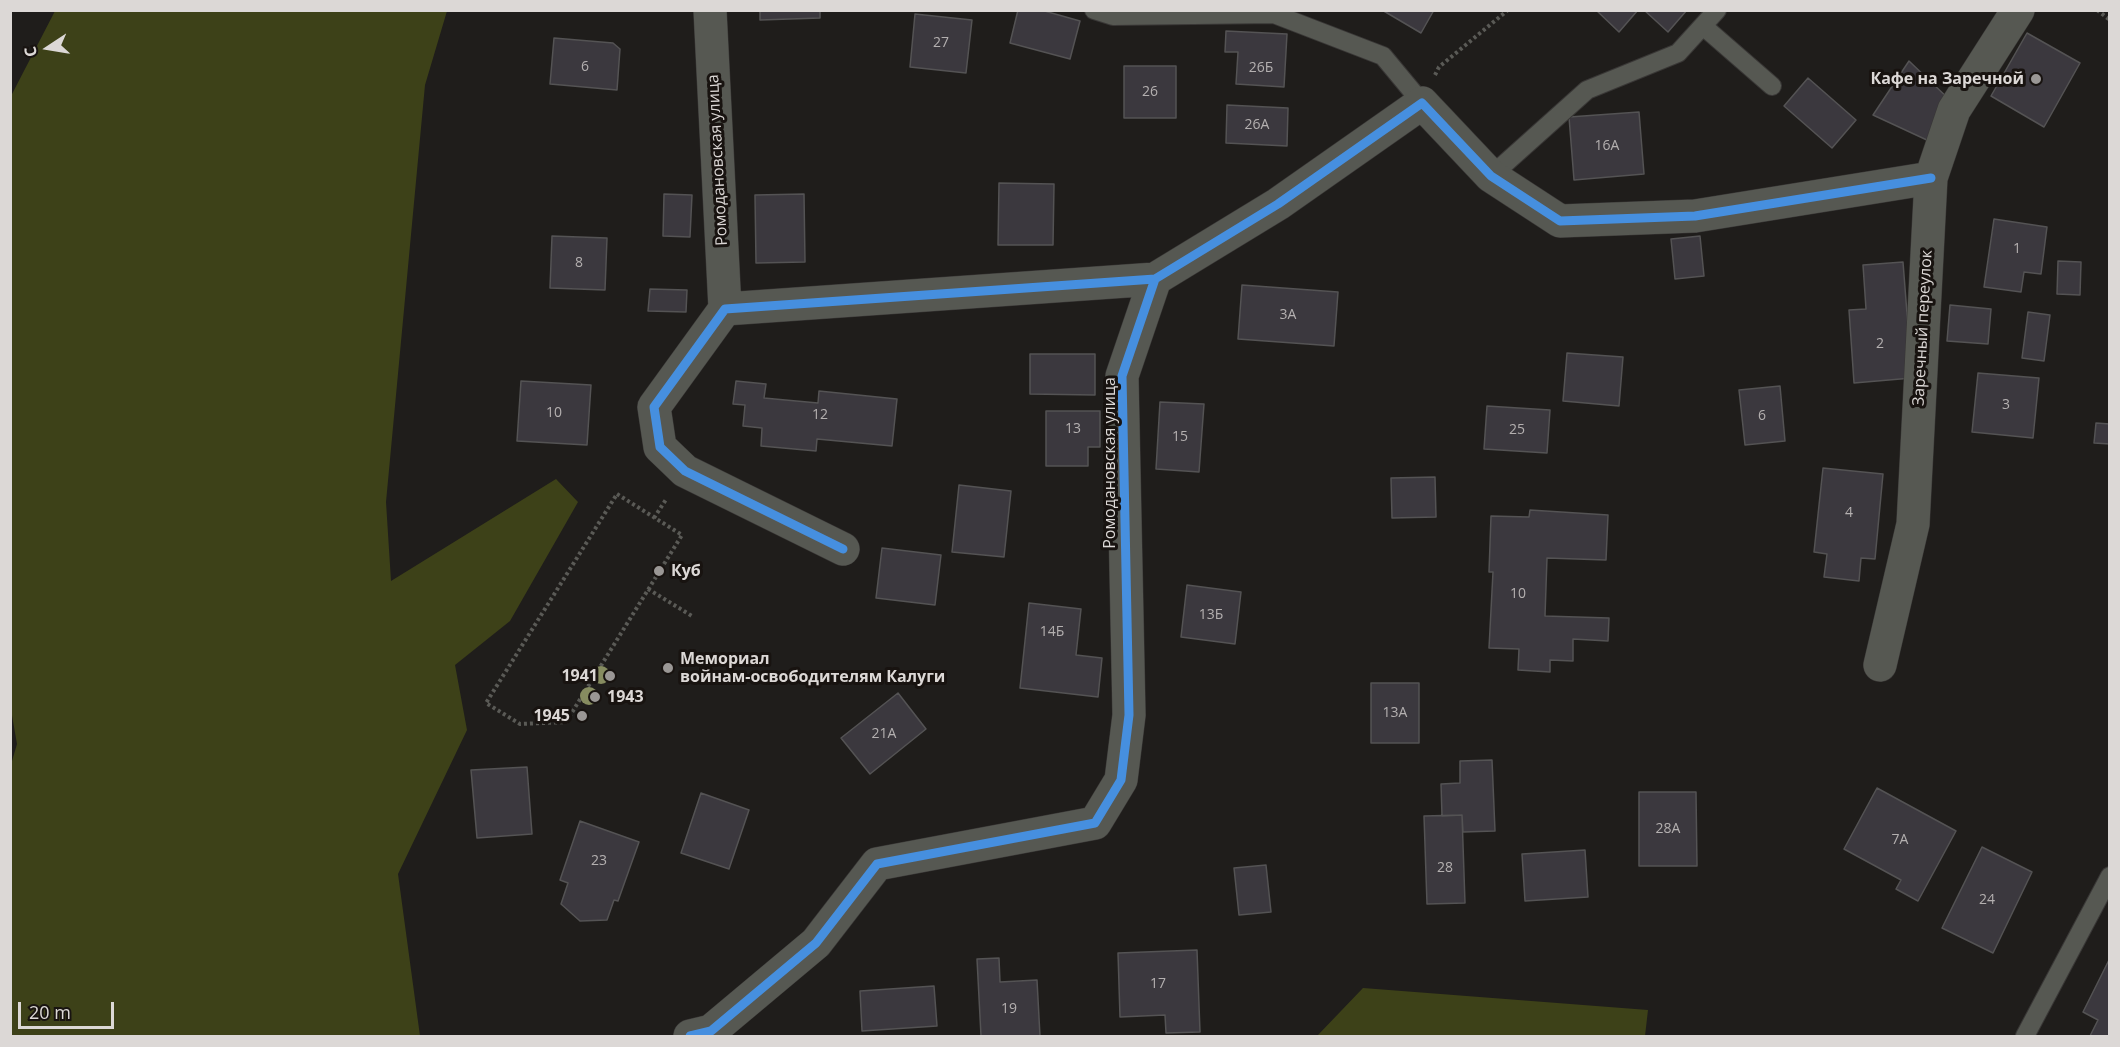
<!DOCTYPE html>
<html>
<head>
<meta charset="utf-8">
<style>
	body { margin:0 }
	#map { position:relative; width:2120px; height:1047px; overflow:hidden; background:#1f1d1b; font-family:"Open Sans",sans-serif }
	canvas { display:block }
	.frame { position:absolute; inset:0; border:12px solid #dcd8d6; pointer-events:none }
	.north { position:absolute; left:18px; top:18px; width:60px; height:60px; -webkit-text-stroke:4px #181310; paint-order:stroke; rotate:258deg; font-size:16px; font-weight:700; line-height:24px; text-align:center; color:#dcd8d6 }
	.north::after { content:''; display:block; margin:auto; width:21px; height:27px; background:#dcd8d6; clip-path:polygon(50% 0,100% 100%,50% 72%,0 100%) }
	.scale { position:absolute; left:18px; top:1002px; width:96px; height:27px; box-sizing:border-box; border:3px solid #dcd8d6; border-top:0; padding-left:8px; font-size:18px; line-height:21px; white-space:nowrap; color:#dcd8d6; -webkit-text-stroke:4px #181310; paint-order:stroke }
</style>
</head>
<body>
<div id="map">
<canvas width="2120" height="1047"></canvas>
<div class="frame"></div>
<div class="north">С</div>
<div class="scale">20 m</div>
</div>
<script>
const g = document.querySelector('canvas').getContext('2d');
g.lineJoin = 'round';
function fill(path, color) { g.fillStyle = color; g.fill(path, 'evenodd'); }
function stroke(path, color, width, dash) { g.strokeStyle = color; g.lineWidth = width; g.lineCap = dash ? 'butt' : 'round'; g.setLineDash(dash || []); g.stroke(path); }
function write(font, color, halo, rows, align = 'center') {
  g.font = font + ' "Open Sans",sans-serif'; g.lineWidth = 6; g.setLineDash([]); g.textBaseline = 'middle'; g.strokeStyle = halo; g.fillStyle = color; for (const [text, x, y, turn = 0] of rows) {
    g.save(); g.translate(x, y); g.rotate((+turn || 0) * Math.PI / 180); g.textAlign = isNaN(turn) ? turn : align; if (halo) g.strokeText(text, 0, 0); g.fillText(text, 0, 0); g.restore();
  }
}
const green = new Path2D(`
	M55 11H447L425 85 386 502 391 581 556 479 578 502 510 621 455 665 467 730 398 874 420 1036H11L10 768 17 744 10 704 11 107V96Z
	M1363 988 1648 1010 1645 1036H1317Z`);
const building = new Path2D(`
	M760 10H820V18L760 20Z
	M1018 10H1041L1080 21 1070 59 1010 43Z
	M1382 10H1434L1421 33Z
	M1596 10H1638L1619 32Z
	M1644 10H1687L1668 32Z
	M915 14 972 20 966 73 910 67Z
	M1226 31 1287 34 1284 87 1236 84 1238 52H1225Z
	M2027 33 2080 63 2044 127 1991 96Z
	M554 38 613 43 620 49 617 90 550 84Z
	M1909 61 1952 102 1929 141 1873 115Z
	M1124 66H1176V118H1124Z
	M1808 78 1856 120 1832 148 1784 106Z
	M1227 105 1288 108 1287 146 1226 143Z
	M1639 112 1644 174 1574 180 1569 117Z
	M999 183 1054 184 1053 245H998Z
	M664 194 692 195 690 237 663 236Z
	M804 194 805 262 756 263 755 195Z
	M1994 219 2047 227 2041 274 2024 272 2021 292 1984 287Z
	M552 236 607 238 605 290 550 288Z
	M1700 236 1704 276 1675 279 1671 239Z
	M2058 261 2081 262 2080 295 2057 294Z
	M1903 262 1912 378 1854 383 1849 310 1866 309 1863 265Z
	M1242 285 1338 292 1334 346 1238 339Z
	M650 289 687 290 686 312 648 311Z
	M1950 305 1991 309 1988 344 1947 341Z
	M2028 312 2050 315 2044 361 2022 358Z
	M1567 353 1623 357 1619 406 1563 401Z
	M1030 354H1095V395L1030 394Z
	M1978 373 2039 378 2033 438 1972 432Z
	M521 381 591 385 587 445 517 441Z
	M736 381 766 384 764 398 818 403 819 391 897 399 892 446 817 439 816 451 761 446 762 428 743 426 745 405 733 404Z
	M1780 386 1785 441 1745 445 1739 390Z
	M1160 402 1204 404 1199 472 1156 469Z
	M1487 406 1550 410 1547 453 1484 449Z
	M1046 411H1100V447H1088V466H1046Z
	M2096 423 2110 424V444L2094 443Z
	M1823 468 1883 474 1875 559 1861 558 1859 581 1824 577 1827 554 1814 552Z
	M1435 477 1436 517 1392 518 1391 478Z
	M959 485 1011 491 1004 557 952 552Z
	M1530 510 1608 515 1606 560 1547 558 1545 616 1609 618 1608 641 1573 639V661L1550 660V672L1518 670 1519 649 1489 648 1493 572H1489L1491 516 1529 517Z
	M882 548 941 555 935 605 876 598Z
	M1187 585 1241 592 1235 644 1181 637Z
	M1029 603 1081 609 1076 655 1102 658 1098 697 1020 688Z
	M1371 683H1419V743H1371Z
	M898 693 926 729 870 774 841 738Z
	M1492 760 1495 831 1463 832 1462 815 1442 816 1441 784 1460 783V761Z
	M527 767 532 834 477 838 471 770Z
	M1877 788 1956 831 1918 901 1896 889 1901 880 1844 849Z
	M1639 792H1696L1697 866H1639Z
	M701 793 749 810 729 869 681 853Z
	M1462 815 1465 903 1427 904 1424 816Z
	M580 821 639 842 618 901 614 900 607 920 580 921 561 904 568 883 560 880Z
	M1982 847 2032 872 1993 953 1942 928Z
	M1585 850 1588 897 1525 901 1522 854Z
	M1266 865 1271 912 1239 915 1234 868Z
	M1197 950 1200 1032 1166 1033 1165 1015 1120 1017 1118 953Z
	M999 958 1000 982 1037 980 1040 1036H981L977 959Z
	M2109 960 2110 1036H2090L2098 1020 2083 1012Z
	M934 986 937 1026 862 1031 860 991Z`);
const path = new Path2D(`
	M2097 10 2110 20
	M1435 75 1439 67 1508 10
	M617 494 682 535 566 722 520 724 486 703Z
	M654 518 667 498
	M648 589 692 616`);
const service = new Path2D(`
	M1094 10 1113 16 1274 14 1383 56 1422 103
	M1703 26 1772 86
	M1491 176 1587 90 1678 53 1717 10
	M2025 1036 2110 876`);
const minor = new Path2D(`
	M710 10 725 309
	M1155 279 1278 204 1422 103 1491 176 1560 221 1695 216 1931 178
	M1880 665 1913 524 1931 178 1954 110 2018 10
	M690 1036 711 1031 816 943 877 864 1095 823 1121 780 1129 715 1122 376 1155 279 725 309 654 407 660 447 685 471 843 549`);
const cycleway = new Path2D(`
	M1155 279 1278 204 1422 103 1491 176 1560 221 1695 216 1931 178
	M690 1036 711 1031 816 943 877 864 1095 823 1121 780 1129 715 1122 376 1155 279 725 309 654 407 660 447 685 471 843 549`);
const trees = [
	[601,675],
	[589,696]
];
const markers = [
	[2036,79,6,"#9a9795"],
	[659,571,6,"#9a9795"],
	[668,668,6,"#9a9795"],
	[610,676,6,"#9a9795"],
	[595,697,6,"#9a9795"],
	[582,716,6,"#9a9795"]
];
const numberNames = [
	["27",941,43],
	["6",585,67],
	["26Б",1261,68],
	["26",1150,92],
	["26А",1257,125],
	["16А",1607,146],
	["1",2017,249],
	["8",579,263],
	["3А",1288,315],
	["2",1880,344],
	["3",2006,405],
	["10",554,413],
	["12",820,415],
	["6",1762,416],
	["13",1073,429],
	["25",1517,430],
	["15",1180,437],
	["4",1849,513],
	["10",1518,594],
	["13Б",1211,615],
	["14Б",1052,632],
	["13А",1395,713],
	["21А",884,734],
	["28А",1668,829],
	["7А",1900,840],
	["23",599,861],
	["28",1445,868],
	["24",1987,900],
	["17",1158,984],
	["19",1009,1009]
];
const poiNames = [
	["Кафе на Заречной",2024,79],
	["Куб",671,571,"left"],
	["Мемориал",680,659,"left"],
	["войнам-освободителям Калуги",680,677,"left"],
	["1941",598,676],
	["1943",607,697,"left"],
	["1945",570,716]
];
const streetNames = [
	["Ромодановская улица",718,160,-93],
	["Заречный переулок",1923,328,-87],
	["Ромодановская улица",1110,463,-90]
];
fill(green, '#3d4118');
fill(building, '#3b383e');
stroke(building, '#545354', 1.5);
stroke(service, '#393736', 20);
stroke(minor, '#393736', 34);
stroke(path, '#5a5a56', 4, [3, 3]);
stroke(service, '#565852', 18);
stroke(minor, '#565852', 33);
stroke(cycleway, '#468fdf', 9);
g.fillStyle = '#868c60';
for (const [x, y] of trees) { g.beginPath(); g.arc(x, y, 9, 0, 2 * Math.PI); g.fill(); }
for (const [x, y, r, color] of markers) { const dot = new Path2D(); dot.arc(x, y, r, 0, 2 * Math.PI); g.fillStyle = color; g.fill(dot); stroke(dot, '#181310', 2); }
write('14px', '#b4b0b0', null, numberNames);
write('bold 16px', '#dcd8d6', '#181310', poiNames, 'right');
write('16px', '#dcd8d6', '#181310', streetNames);
</script>
</body>
</html>
